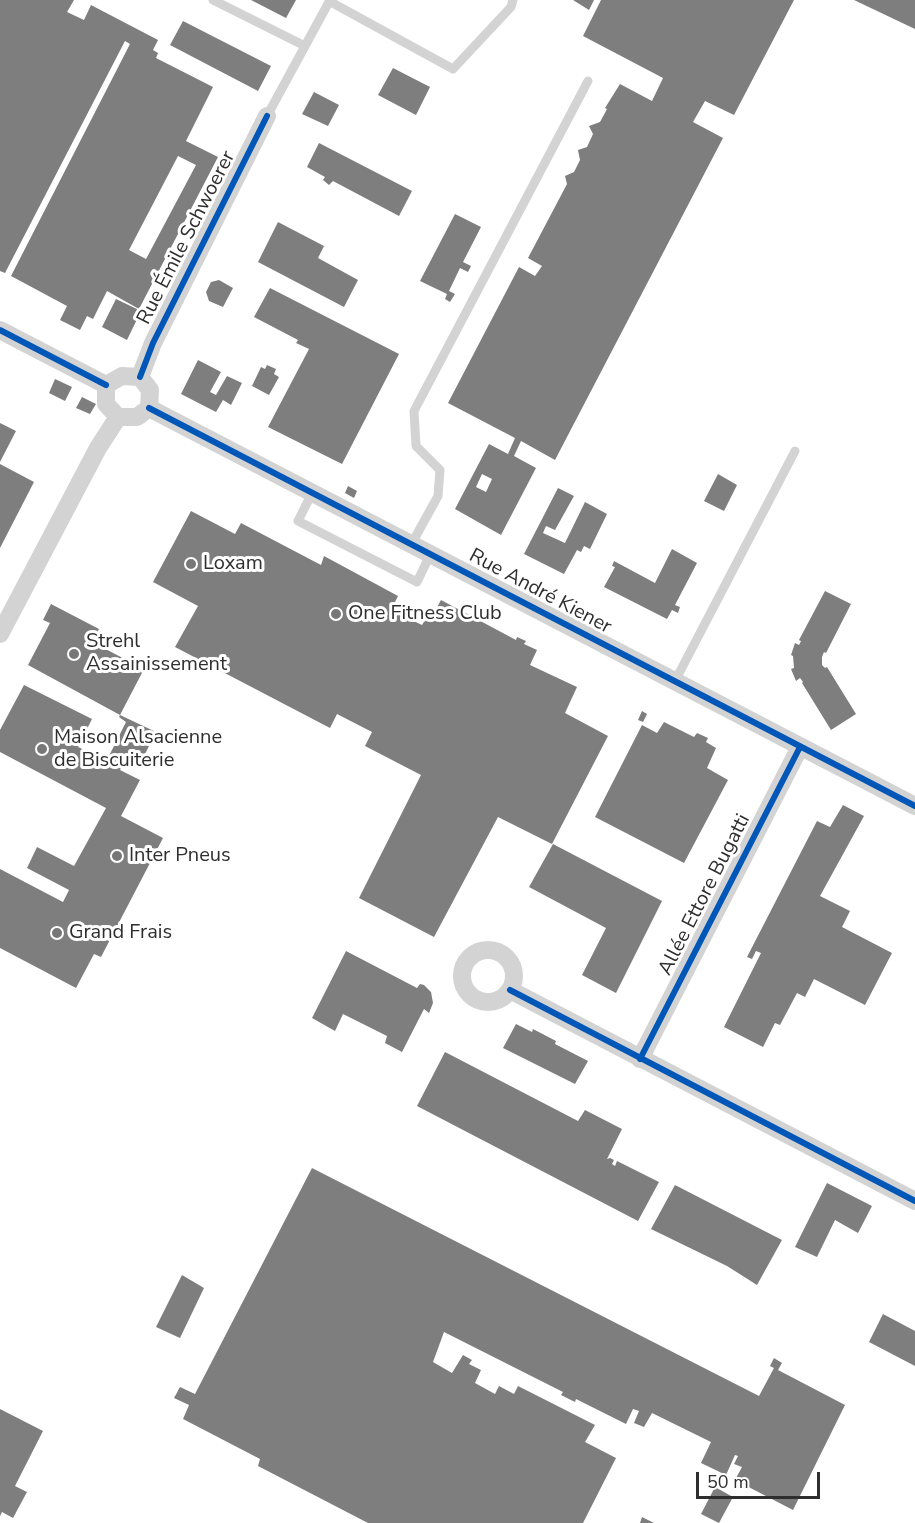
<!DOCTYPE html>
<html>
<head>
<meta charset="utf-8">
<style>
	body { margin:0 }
	#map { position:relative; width:915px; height:1523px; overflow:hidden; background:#fff; font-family:"Nunito Sans",sans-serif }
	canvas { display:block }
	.scale { position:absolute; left:696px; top:1472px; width:124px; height:27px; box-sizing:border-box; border:3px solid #2e2e2e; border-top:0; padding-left:8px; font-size:18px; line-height:21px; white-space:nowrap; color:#2e2e2e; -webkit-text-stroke:4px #fff; paint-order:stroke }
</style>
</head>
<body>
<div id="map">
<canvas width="915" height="1523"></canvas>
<div class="scale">50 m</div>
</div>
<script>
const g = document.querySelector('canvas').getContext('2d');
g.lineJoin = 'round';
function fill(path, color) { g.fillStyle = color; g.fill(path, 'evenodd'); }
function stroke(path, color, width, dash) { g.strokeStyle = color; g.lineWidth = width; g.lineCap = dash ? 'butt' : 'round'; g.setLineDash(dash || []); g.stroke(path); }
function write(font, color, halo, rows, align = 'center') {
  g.font = font + ' "Nunito Sans",sans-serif'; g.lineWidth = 6; g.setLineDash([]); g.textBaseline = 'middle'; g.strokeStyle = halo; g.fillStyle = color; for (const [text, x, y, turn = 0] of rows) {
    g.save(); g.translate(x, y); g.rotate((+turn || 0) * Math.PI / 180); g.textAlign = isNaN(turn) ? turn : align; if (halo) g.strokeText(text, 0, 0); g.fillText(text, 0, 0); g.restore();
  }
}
const building = new Path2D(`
	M0 0H74L67 12 84 20 91 5 158 40 153 50 158 53 156 58 213 87 186 141 218 157 139 309 107 291 93 319 87 316 80 330 60 320 67 306 11 276 130 44 125 41 5 273 0 271ZM178 156 196 165 146 259 129 250Z
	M251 0H296L286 18Z
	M573 0H594L589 10Z
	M601 0H794L734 115 705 101 693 122 723 138 555 460 521 441 514 456 536 468 501 535 455 509 489 444 508 454 515 438 448 403 519 267 535 276 542 266 528 258 567 184 565 176 574 172 580 160 578 150 587 147 593 134 589 126 600 122 607 109 605 108 620 84 652 101 663 78 583 36ZM482 474 492 479 486 492 476 487Z
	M854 0H915V29Z
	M183 21 271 66 258 91 170 45Z
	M393 68 430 87 416 115 378 95Z
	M314 92 339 105 328 126 302 114Z
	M319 143 412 191 399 216 333 181 329 185 323 180 325 177 307 167Z
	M455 214 481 227 463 262 471 266 468 272 460 268 449 291 455 294 450 302 445 299 447 294 420 281Z
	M278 222 324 246 318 258 358 280 344 307 258 262Z
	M219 280 233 288 223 307 209 301 206 292 211 282Z
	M270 288 399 354 342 464 268 427 309 349 296 343 298 340 254 317Z
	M116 299 141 311 127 340 102 327Z
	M198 360 221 372 210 392 216 395 227 376 242 383 231 405 223 400 216 412 181 394Z
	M267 365 276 369 274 374 279 377 269 395 252 386 261 367 265 369Z
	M55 379 72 387 65 401 49 393Z
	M82 397 96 404 90 414 76 408Z
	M0 423 16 431 0 462Z
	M0 464 34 482 0 548Z
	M718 474 737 485 724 511 704 501Z
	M348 486 357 491 354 498 345 493Z
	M558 488 574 496 555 530 546 526 543 533 565 543 585 502 607 514 590 549 584 546 581 552 577 550 564 574 524 554Z
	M191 511 235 534 241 523 321 565 324 556 398 596 391 610 422 625 430 612 434 613 441 600 516 640 517 637 526 641 524 644 537 650 530 665 577 687 565 713 608 736 552 844 498 817 434 937 359 898 421 775 365 746 372 732 337 714 330 728 175 647 198 606 153 582Z
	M672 549 697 563 675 605 680 607 678 613 672 610 667 619 604 587 615 567 612 566 614 561 655 583Z
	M515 573 529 580 525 588 512 581Z
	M825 591 851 604 826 653 824 652 822 657V665L825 668 827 667 856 714 831 730 802 683 803 682 800 678 796 681 791 669 794 668 793 656 791 655 795 643 799 645 801 641 799 640Z
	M51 604 99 629 92 642 144 669 120 715 28 665 50 623 43 620Z
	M24 685 92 719 78 747 107 760 126 722 119 717 120 715 156 732 142 760 128 754 120 770 140 780 121 816 163 838 101 957 94 954 76 988 0 948V869L63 902 69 890 27 868 37 847 74 866 106 808 0 752V730Z
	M642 711 647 714 643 722 638 720Z
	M664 722 694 737 697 733 708 738 706 742 716 748 707 768 728 780 684 863 595 817 642 725 657 733Z
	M843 805 864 816 820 896 850 911 842 927 892 953 865 1005 814 979 805 997 797 993 780 1025 775 1023 763 1047 724 1027 761 953 756 951 752 959 747 957 817 821 830 827Z
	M553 844 662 901 616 993 582 975 606 928 529 887Z
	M346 951 417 988 420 984 424 985 431 992 433 1003 429 1013 424 1009 402 1052 385 1043 387 1036 343 1014 335 1031 312 1018Z
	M516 1024 532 1032 533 1029 556 1041 555 1044 588 1061 575 1084 503 1048Z
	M445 1052 578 1121 585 1110 622 1129 607 1159 610 1158 614 1160 612 1164 615 1166 617 1161 659 1182 638 1221 417 1106Z
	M312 1168 759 1396 774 1368 770 1366 774 1358 782 1363 778 1370 845 1405 793 1510 735 1480 742 1467 734 1464 738 1456 735 1455 726 1475 701 1463 711 1442 652 1413 644 1427 634 1423 639 1411 633 1409 626 1424 576 1399 575 1402 561 1395 563 1392 444 1332 433 1362 452 1373 463 1355 472 1360 469 1364 481 1370 475 1383 495 1394 499 1386 514 1394 518 1386 595 1425 585 1442 616 1458 583 1523H368L258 1466 260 1459 183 1419 189 1405 174 1398 180 1387 195 1394Z
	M827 1183 872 1206 858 1233 835 1220 817 1257 795 1247Z
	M675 1185 782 1240 757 1285 727 1266 651 1229Z
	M182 1275 204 1288 180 1338 156 1327Z
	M883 1314 915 1331V1366L869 1342Z
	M0 1409 43 1431 15 1486 27 1492 13 1518 2 1512 0 1516Z
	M715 1487 733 1497 719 1523 701 1514Z
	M642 1517 654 1523H640Z`);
const service = new Path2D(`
	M213 0 305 46
	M329 1 453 69 511 7 513 0
	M267 116 330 0
	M313 491 298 521 417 582 431 553
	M412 543 438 496 440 470 416 446 414 411 588 81
	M675 681 795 451`);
const minor = new Path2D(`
	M0 330 106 385
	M140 377 153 343 267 116
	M106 385V404L118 417H137L149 408
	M106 385 122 376 140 377 150 390 149 408
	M149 408 915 806
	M0 634 98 448 118 417
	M462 976a26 26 0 1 1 52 0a26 26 0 1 1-52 0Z
	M510 990 915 1201
	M640 1059 800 747`);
const cycleway = new Path2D(`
	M0 330 106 385
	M140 377 153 343 267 116
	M149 408 915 806
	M510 990 915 1201
	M640 1059 800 747`);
const markers = [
	[191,564,6,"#777"],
	[336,614,6,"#777"],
	[74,654,6,"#777"],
	[42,749,6,"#777"],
	[117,856,6,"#777"],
	[57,933,6,"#777"]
];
const streetNames = [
	["Rue Émile Schwoerer",187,238,-63],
	["Rue André Kiener",540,592,28],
	["Allée Ettore Bugatti",705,895,-63]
];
const poiNames = [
	["Loxam",203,564],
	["One Fitness Club",348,614],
	["Strehl",86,642],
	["Assainissement",86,665],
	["Maison Alsacienne",54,738],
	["de Biscuiterie",54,761],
	["Inter Pneus",129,856],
	["Grand Frais",69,933]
];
fill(building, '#7e7e7e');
stroke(service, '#d3d3d3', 9);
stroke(minor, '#d3d3d3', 18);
stroke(cycleway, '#0057b8', 6);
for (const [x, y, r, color] of markers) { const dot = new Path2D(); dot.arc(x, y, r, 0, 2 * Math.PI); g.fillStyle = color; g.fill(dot); stroke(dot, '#fff', 2); }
write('20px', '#2e2e2e', '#fff', streetNames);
write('20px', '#2e2e2e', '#fff', poiNames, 'left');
</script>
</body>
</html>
